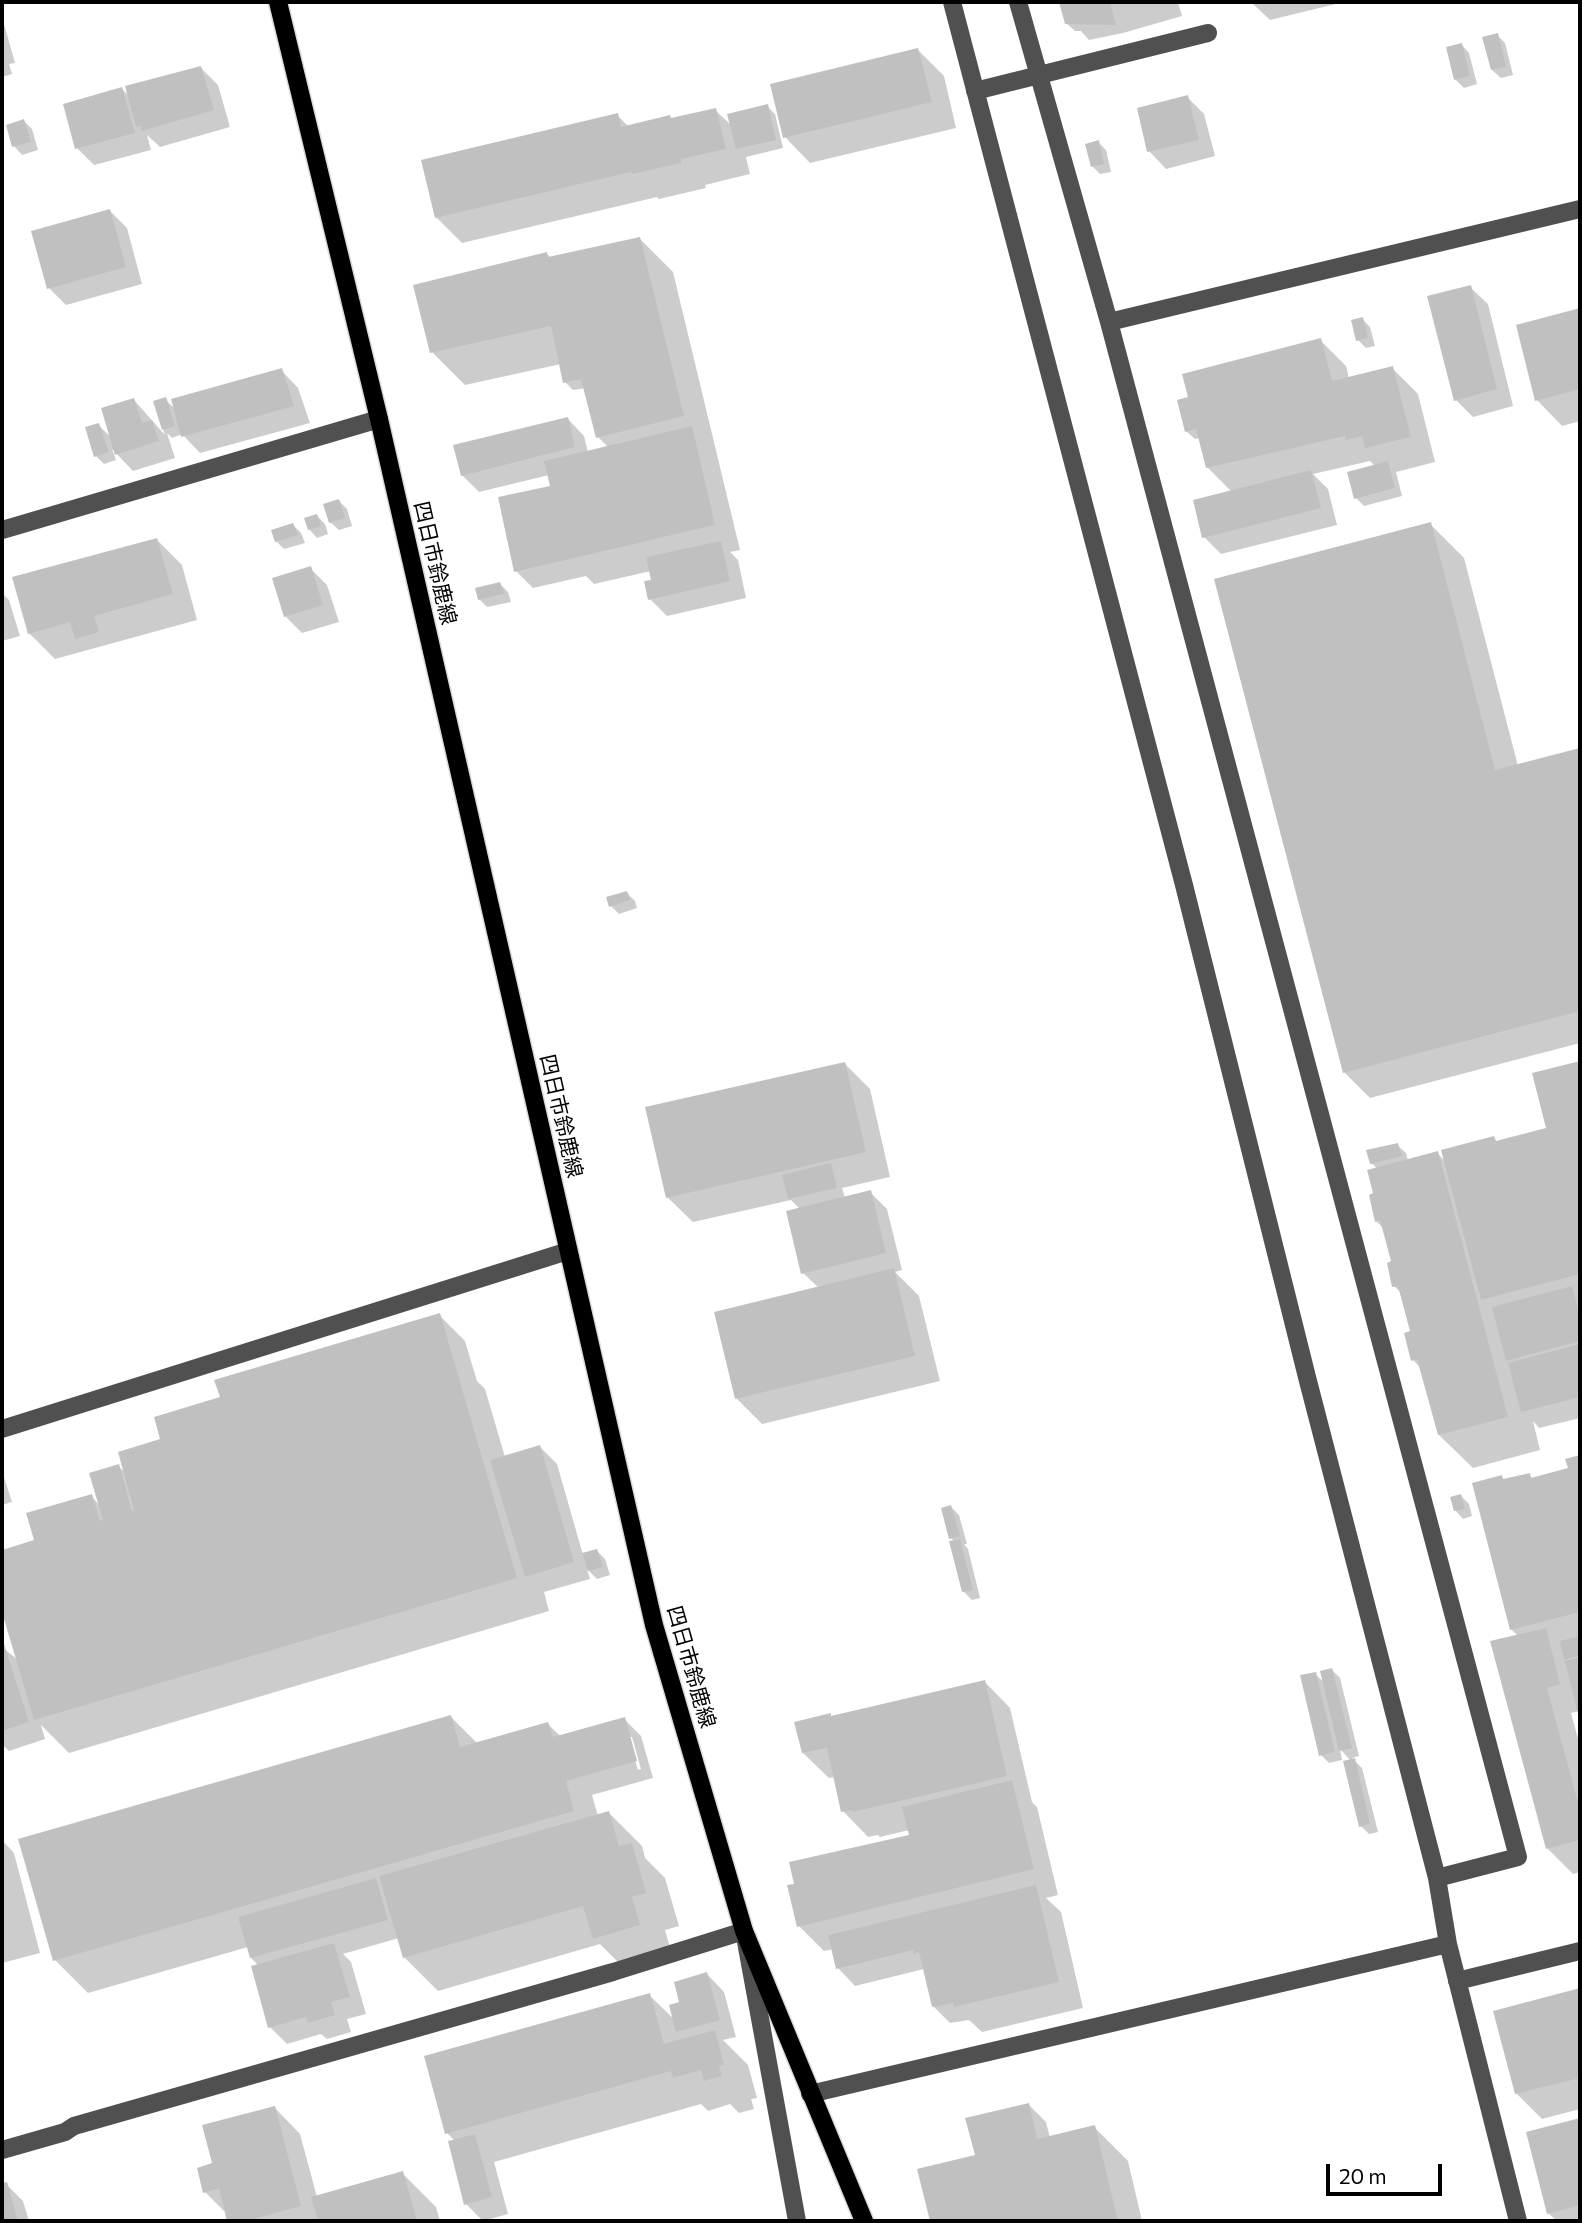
<!DOCTYPE html>
<html>
<head>
<meta charset="utf-8">
<style>
	body { margin:0 }
	#map { position:relative; width:1582px; height:2223px; overflow:hidden; background:#fff; font-family:Commissioner,sans-serif }
	canvas { display:block }
	.frame { position:absolute; inset:0; border:4px solid #000; pointer-events:none }
	.scale { position:absolute; left:1326px; top:2164px; width:116px; height:32px; box-sizing:border-box; border:4px solid #000; border-top:0; padding-left:9px; font-size:21px; line-height:24px; white-space:nowrap; color:#000; -webkit-text-stroke:5px #fff; paint-order:stroke }
</style>
</head>
<body>
<div id="map">
<canvas width="1582" height="2223"></canvas>
<div class="frame"></div>
<div class="scale">20 m</div>
</div>
<script>
const g = document.querySelector('canvas').getContext('2d');
g.lineJoin = 'round';
function fill(path, color) { g.fillStyle = color; g.fill(path, 'evenodd'); }
function stroke(path, color, width, dash) { g.strokeStyle = color; g.lineWidth = width; g.lineCap = dash ? 'butt' : 'round'; g.setLineDash(dash || []); g.stroke(path); }
function write(font, color, halo, rows, align = 'center') {
  g.font = font + ' Commissioner,"Noto Sans JP",sans-serif'; g.lineWidth = 5; g.setLineDash([]); g.textBaseline = 'middle'; g.strokeStyle = halo; g.fillStyle = color; for (const [text, x, y, turn = 0] of rows) {
    g.save(); g.translate(x, y); g.rotate((+turn || 0) * Math.PI / 180); g.textAlign = isNaN(turn) ? turn : align; if (halo) g.strokeText(text, 0, 0); g.fillText(text, 0, 0); g.restore();
  }
}
const shadow = new Path2D(`
	M1061 2H1178L1182 16 1123 33 1089 40 1081 31H1075L1066 23Z
	M1251 2H1344L1270 20Z
	M2 17 15 63 9 64 12 74 2 77Z
	M1497 35 1505 43 1513 75 1501 78 1492 70Z
	M1461 44 1469 53 1477 84 1464 88 1456 80Z
	M918 50 944 76 956 128 810 163 785 137Z
	M201 68 218 85 230 127 160 147 147 135 151 150 94 165 77 148 122 89 130 97Z
	M1187 97 1204 114 1215 156 1166 169 1149 151Z
	M767 106 775 114 783 148 746 157 750 174 705 185 706 188 659 199 657 197 462 243 436 217 617 115 629 127 672 120 715 110 732 126Z
	M24 121 32 129 38 150 22 155 14 146Z
	M1098 142 1106 150 1111 172 1100 174 1092 166Z
	M110 211 127 228 142 284 66 305 49 288Z
	M639 238 673 272 740 550 730 552 738 560 746 598 667 616 650 599 653 582 651 571 594 584 586 576 533 588 516 571 552 487 549 475 479 492 462 475 567 418 584 436 588 452 608 447 598 437 586 388 573 390 565 382 561 364 465 385 432 352 547 254 551 258Z
	M1470 287 1488 304 1513 406 1473 417 1456 400Z
	M1580 310V421L1562 426 1537 400 1518 326Z
	M1362 319 1370 327 1375 346 1366 348 1358 340Z
	M1320 340 1346 366 1349 379 1392 368 1418 394 1435 462 1396 472 1402 496 1364 506 1356 498 1375 466 1370 461 1313 474 1328 489 1337 525 1221 554 1204 537 1232 492 1208 468 1200 438 1195 439 1186 431Z
	M281 370 298 388 310 423 200 453 182 434 172 438 167 433 175 458 133 471 112 449 116 460 104 464 96 456 98 425 112 438 134 400 165 435 155 403 165 399 175 409Z
	M339 501 347 509 352 526 339 530 330 522Z
	M317 516 325 524 328 534 317 538 309 529Z
	M1430 524 1464 558 1518 766 1580 750V1043L1370 1098 1344 1072Z
	M293 525 301 533 305 543 284 549 276 541Z
	M157 540 182 565 197 620 55 659 29 633Z
	M310 568 327 585 339 622 302 633 285 616Z
	M500 584 508 592 511 602 487 607 479 599Z
	M2 593 9 600 20 636 2 641Z
	M627 893 635 901 637 908 619 914 611 906Z
	M1580 1063V1418L1539 1428 1533 1421 1540 1450 1473 1468 1439 1435 1422 1369 1413 1360 1412 1332 1402 1294 1394 1286 1393 1263 1384 1229 1376 1221 1375 1195 1378 1169 1371 1163 1397 1145 1406 1153 1408 1161 1437 1153 1446 1162 1493 1138 1498 1142 1550 1129 1534 1075Z
	M845 1064 870 1089 890 1177 842 1188 845 1198 870 1192 887 1209 902 1270 895 1272 919 1296 940 1381 762 1424 736 1398 819 1288 803 1273 800 1209 791 1200 693 1222 667 1197Z
	M439 1315 465 1341 477 1381 485 1389 505 1457 540 1447 557 1464 583 1555 597 1551 605 1559 610 1575 597 1579 587 1569 590 1579 544 1592 549 1611 69 1753 41 1725 45 1739 9 1751 2 1744V1647L18 1660 2 1605V1552L36 1541 91 1496 101 1507 118 1466 126 1473 164 1440 222 1399Z
	M1580 1457V1714L1579 1711 1571 1713 1580 1746V1872L1573 1874 1547 1848 1518 1636 1511 1629 1502 1477 1505 1481 1529 1475 1533 1479 1571 1469 1567 1460Z
	M2 1471 12 1502 2 1505Z
	M1461 1496 1469 1504 1472 1516 1463 1519 1455 1510Z
	M951 1507 959 1515 967 1544H964L968 1549 980 1598 972 1600 963 1591 955 1542 951 1538Z
	M1332 1670 1340 1678 1359 1756 1352 1758 1362 1768 1378 1832 1369 1834 1361 1826 1351 1761 1340 1749 1342 1760 1329 1763 1321 1755 1315 1674 1325 1683Z
	M985 1682 1010 1708 1032 1802 1037 1807 1058 1895 1046 1898 1061 1912 1083 2008 982 2032 969 2020 950 2023 933 2006 924 1969 855 1986 838 1968 833 1949 824 1951 799 1926 796 1885 911 1836 909 1830 880 1837 878 1835 868 1837 843 1811 835 1777 829 1778 803 1753 830 1715 832 1717Z
	M451 1717 478 1744 548 1724 561 1737 624 1719 641 1736 653 1778 592 1795 598 1816 609 1813 642 1846 645 1858 665 1878 679 1926 665 1930 673 1958 628 1972 600 1944 438 1991 404 1957 399 1938 343 1954 351 1962 366 2014 347 2019 351 2032 327 2039 321 2034 287 2044 270 2027 259 1966 251 1958 248 1947 88 1993 55 1960ZM628 1737H632L641 1769 638 1770Z
	M2 1840 14 1853 40 1953 2 1963Z
	M707 1974 724 1992 736 2037 723 2040 748 2065 757 2098 751 2099 754 2109 739 2113 730 2104 708 2111 701 2104 494 2162 508 2214 483 2221 466 2204 455 2141 447 2133 649 1995 675 2020 681 2003Z
	M1580 1990V2109L1542 2119 1516 2093 1495 2012Z
	M1029 2105 1046 2122 1050 2138 1094 2127 1128 2161 1142 2221H932L919 2170 977 2156Z
	M275 2108 300 2134 317 2197 402 2173 436 2207 440 2221H229L227 2214 205 2192 214 2165Z
	M1580 2120V2221H1557L1548 2213 1528 2133Z
	M6 2184 23 2201 29 2221H2V2185Z`);
const building = new Path2D(`
	M1059 2H1110L1116 25 1065 24Z
	M1498 33 1506 67 1491 70 1482 37Z
	M1462 43 1470 76 1454 80 1446 47Z
	M918 48 932 102 783 138 770 84Z
	M201 66 214 110 142 131 140 125 136 127 125 86Z
	M122 87 135 133 75 149 63 104Z
	M1188 95 1199 140 1147 152 1137 108Z
	M768 104 776 140 736 149 727 114Z
	M716 108 726 149 681 159 682 163 632 174 631 172 435 218 421 160 618 113 621 127 670 115 671 118Z
	M24 119 31 142 12 147 6 125Z
	M1099 140 1104 164 1091 167 1085 144Z
	M110 209 126 267 47 289 31 231Z
	M640 237 684 416 596 438 581 379 563 383 551 326 430 353 413 285 547 252 548 257Z
	M1471 285 1497 389 1454 401 1427 296Z
	M1580 308V389L1535 401 1516 325Z
	M1363 317 1368 338 1356 341 1351 320Z
	M1321 338 1332 381 1393 366 1411 437 1365 448 1362 436 1346 440 1345 436 1206 468 1196 429 1185 432 1177 400 1188 397 1182 374Z
	M282 368 294 406 181 437 171 399Z
	M166 397 175 426 162 430 153 401Z
	M134 398 142 423 152 420 159 441 115 455 101 408Z
	M568 417 575 447 461 476 453 445Z
	M99 423 109 452 94 457 85 427Z
	M692 426 715 525 514 572 498 497 550 486 544 461Z
	M1388 461 1395 488 1354 499 1347 472Z
	M1311 470 1321 508 1202 538 1193 500Z
	M339 499 345 518 329 523 323 504Z
	M317 514 321 526 308 530 304 518Z
	M1431 522 1495 770 1580 748V1011L1343 1073 1214 579Z
	M293 523 298 535 275 542 271 530Z
	M157 538 173 594 94 616 99 632 75 639 70 622 28 634 12 577Z
	M721 541 730 581 648 600 644 581 651 580 646 557Z
	M311 566 323 605 284 617 272 578Z
	M500 582 504 594 478 600 475 588Z
	M627 891 630 900 609 907 606 897Z
	M1580 1061V1274L1481 1300 1441 1150 1494 1136 1496 1141 1546 1128 1532 1073Z
	M845 1062 866 1152 666 1198 645 1107Z
	M1398 1143 1402 1156 1370 1164 1366 1150Z
	M1438 1151 1508 1417 1438 1435 1417 1359 1411 1361 1404 1333 1410 1331 1398 1286 1392 1287 1387 1263 1391 1261 1380 1220 1375 1222 1369 1195 1373 1193 1367 1170Z
	M831 1163 837 1188 788 1199 782 1175Z
	M871 1190 886 1253 801 1274 786 1211Z
	M894 1268 915 1356 735 1399 714 1312Z
	M1572 1286 1580 1317V1341L1506 1361 1492 1307Z
	M440 1313 517 1578 34 1720 2 1612V1550L34 1540 26 1513 92 1494 100 1521 103 1520 89 1473 119 1464 132 1511 134 1510 118 1452 160 1439 154 1417 220 1397 214 1380Z
	M1580 1344V1397L1521 1412 1508 1363Z
	M540 1445 574 1562 525 1577 490 1460Z
	M1580 1455V1612L1510 1630 1472 1483 1502 1475 1503 1479 1530 1473 1531 1478 1568 1468 1565 1459Z
	M1461 1494 1465 1509 1454 1511 1450 1497Z
	M951 1505 960 1536 949 1539 941 1508Z
	M960 1539 973 1590 962 1592 949 1541Z
	M597 1549 603 1567 588 1571 582 1553Z
	M1546 1628 1560 1684 1547 1688 1577 1799 1580 1798V1840L1546 1849 1490 1641Z
	M1580 1636V1655L1564 1660 1560 1641Z
	M4 1644 29 1722 2 1731V1645Z
	M1580 1657V1718H1579L1565 1661Z
	M1332 1668 1352 1748 1339 1751 1320 1671Z
	M1316 1672 1335 1752 1319 1756 1300 1675Z
	M985 1680 1007 1776 853 1812 852 1810 841 1812 827 1748 802 1753 794 1722 831 1713V1716Z
	M451 1715 460 1747 548 1722 553 1737 625 1717 637 1761 566 1781 574 1811 53 1961 18 1839Z
	M1355 1758 1370 1824 1359 1827 1343 1761Z
	M1012 1780 1034 1869 797 1927 787 1885 794 1884 789 1862 909 1835 902 1807Z
	M609 1811 619 1846 632 1843 646 1893 632 1897 640 1925 593 1939 583 1906 403 1958 379 1876Z
	M376 1878 388 1920 250 1958 238 1917Z
	M1036 1885 1059 1982 954 2007V2003L932 2007 919 1952 914 1954 913 1950 836 1969 828 1935Z
	M334 1943 350 1997 331 2002 335 2015 308 2023 306 2017 268 2028 251 1966Z
	M707 1972 720 2020 676 2032 669 2005 679 2002 674 1982Z
	M1580 1988V2078L1515 2094 1493 2011Z
	M650 1993 664 2044 715 2030 724 2065 719 2066 722 2076 704 2081 701 2070 673 2078 671 2071 445 2134 424 2056Z
	M1029 2103 1037 2139 1095 2125 1118 2221H930L917 2169 975 2155 965 2118Z
	M275 2106 301 2206 257 2218 258 2221H227L219 2188 203 2193 197 2168 212 2163 202 2125Z
	M1580 2118V2205L1547 2214 1526 2132Z
	M475 2134 492 2197 464 2205 448 2141Z
	M403 2171 417 2221H318L311 2197Z
	M7 2182 18 2221H2V2183Z`);
const minor = new Path2D(`
	M952 2 1184 885 1308 1381 1437 1878 1448 1944 1518 2221
	M1018 2 1109 322 1518 1857 1437 1878
	M975 91 1208 33
	M1109 322 1580 209
	M2 530 379 419
	M2 1429 568 1251
	M1457 1981 1580 1951
	M810 2094 1448 1944
	M2 2150 65 2132 74 2126 613 1972 744 1931 797 2221`);
const major = new Path2D(`
	M278 2 379 419 654 1625 744 1931 864 2221`);
const streetNames = [
	["四日市鈴鹿線",435,563,77],
	["四日市鈴鹿線",561,1116,77],
	["四日市鈴鹿線",691,1667,74]
];
fill(shadow, '#0003');
fill(building, '#c0c0c0');
stroke(major, '#dbdbdb', 21);
stroke(minor, '#505050', 18);
stroke(major, '#000', 18);
write('21px', '#000', '#fff', streetNames);
</script>
</body>
</html>
